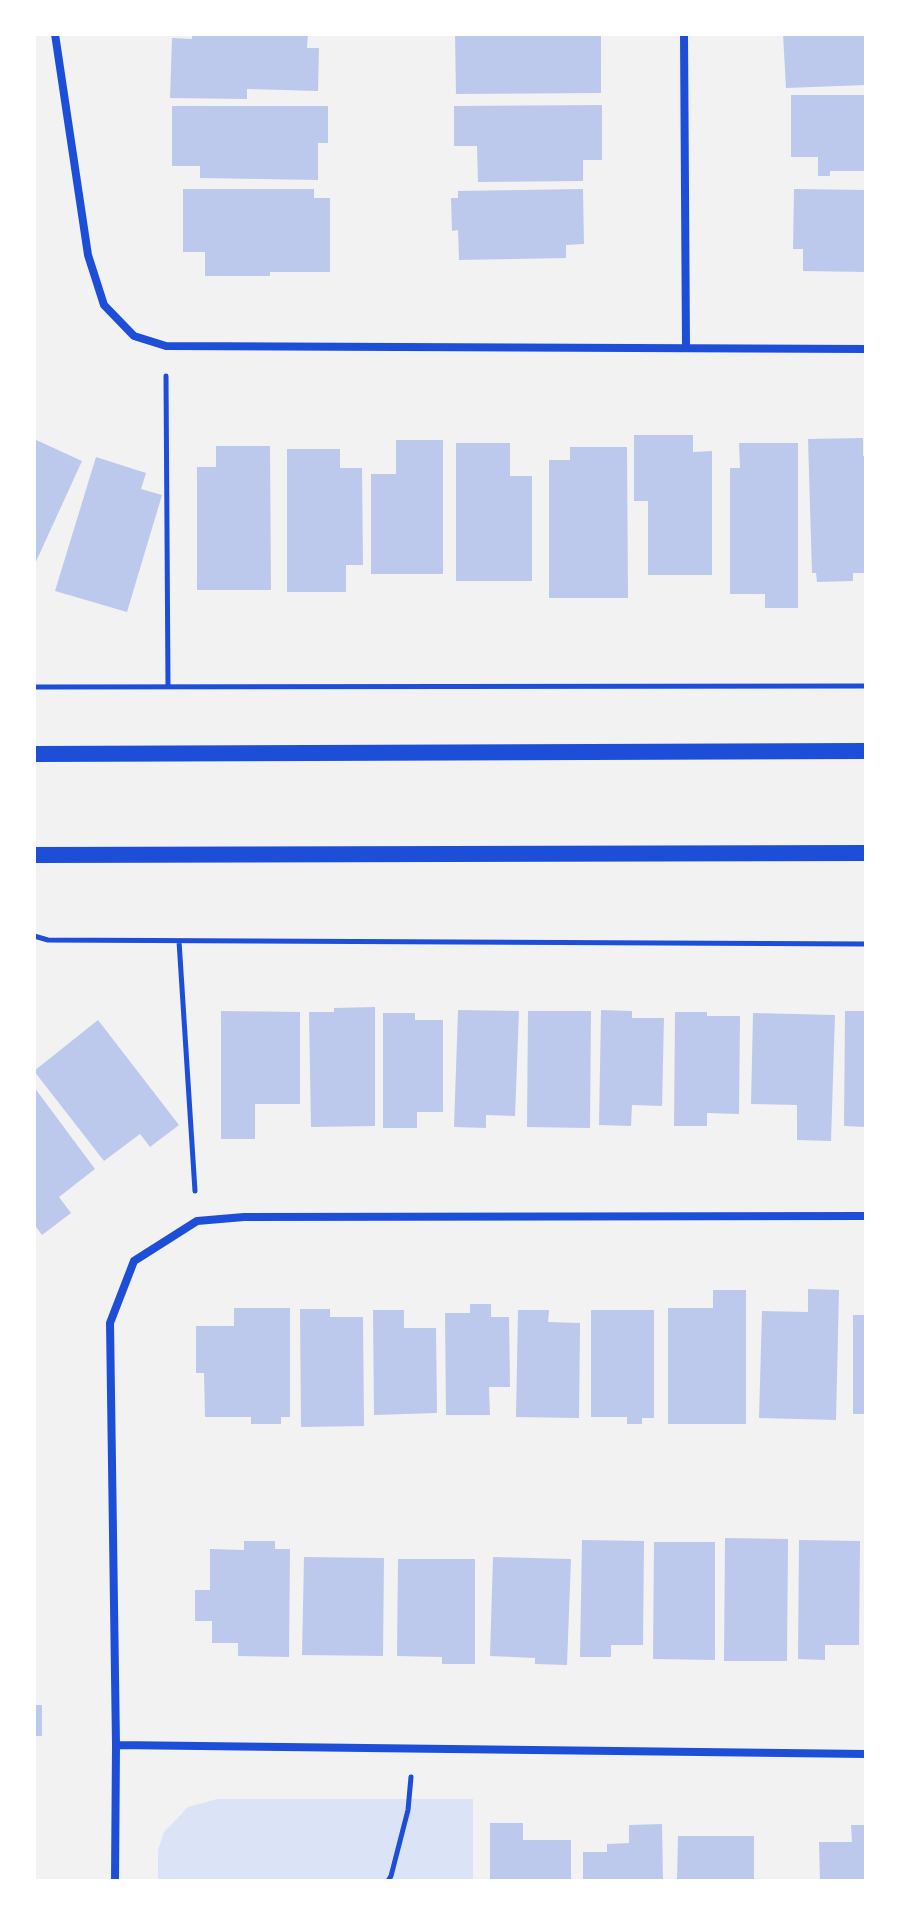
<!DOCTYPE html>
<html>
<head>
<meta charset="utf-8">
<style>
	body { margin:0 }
	#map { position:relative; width:900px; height:1915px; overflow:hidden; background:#f2f2f2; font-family:Bitter,serif }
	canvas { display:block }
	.frame { position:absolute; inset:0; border:36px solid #fff; pointer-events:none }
</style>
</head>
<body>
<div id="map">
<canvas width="900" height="1915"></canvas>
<div class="frame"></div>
</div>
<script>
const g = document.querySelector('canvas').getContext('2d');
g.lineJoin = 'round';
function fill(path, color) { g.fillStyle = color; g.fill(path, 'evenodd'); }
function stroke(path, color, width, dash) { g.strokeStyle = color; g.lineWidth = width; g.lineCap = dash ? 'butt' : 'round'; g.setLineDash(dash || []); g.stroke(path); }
const green = new Path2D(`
	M217 1799H473V1881H158V1850L164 1832 188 1807Z`);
const building = new Path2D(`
	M192 34H308L307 48H319L318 91 247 89V99L170 98 172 38 192 39Z
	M455 34H601V93L456 94Z
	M783 34H866V85L786 88Z
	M791 95H866V171H830V176H818V157H791Z
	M602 105V160H583V181L478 182 477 146H454V106Z
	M172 106H328V143H318V180L200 178V166H172Z
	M183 189H314V198H330V272H270V276H205V252H183Z
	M583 189 584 244 566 245V258L459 260 458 230 452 231 451 198H458V191Z
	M794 189 866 190V272L803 271V249H793Z
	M634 435H693V452L712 451V575H648V501H634Z
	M863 438V456H866V573H853V581L817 582 816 573H812L808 439Z
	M34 439 82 461 34 566Z
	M396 440H443V574H371V474H396Z
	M456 443H510V476H532V581H456Z
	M739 443H798V608H765V594H730V468H740Z
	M216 446H270L271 590H197V467H216Z
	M570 447H627L628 598H549V460H570Z
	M287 449H340V468H362L363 565H346V592H287Z
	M96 457 146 473 141 489 162 495 127 612 55 591Z
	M375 1007V1126L311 1127 309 1012H334V1008Z
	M458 1010 519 1011 515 1116 486 1115V1128L454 1127Z
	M601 1010 632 1011V1018H664L662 1106 632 1105 631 1126 599 1125Z
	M221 1011 300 1012V1104H255V1139H221Z
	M528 1011H591L590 1128 527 1127Z
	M845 1011H866V1127L844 1126Z
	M675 1012H707V1016H740L739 1114 707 1113V1126H674Z
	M383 1013H415V1020H443V1112H417V1128H383Z
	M753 1013 835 1015 831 1141 797 1140V1105L751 1104Z
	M98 1020 179 1125 150 1147 140 1134 104 1161 34 1071Z
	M34 1087 95 1169 59 1197 71 1213 42 1235 34 1224Z
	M808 1289 839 1290 836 1420 759 1418 762 1311 808 1312Z
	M713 1290H746V1424H668V1308H713Z
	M470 1304H491V1317H509L510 1387H489L490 1415H446L445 1313H470Z
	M234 1308H290V1417H281V1424H251V1417H205L204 1373H196V1326H234Z
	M300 1309H330V1317H363L364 1426 301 1427Z
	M373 1310H404V1328H436L437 1413 374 1415Z
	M518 1310H549L548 1322 580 1323 579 1418 516 1417Z
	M591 1310H654V1418H642V1424H627V1417H591Z
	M853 1315H866V1414H853Z
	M725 1538 788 1539 787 1661H724Z
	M582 1540 644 1541 643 1645H611V1657H580Z
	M799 1540 860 1541 859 1645H825V1660L798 1659Z
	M244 1541H275V1549H290L289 1657 238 1656V1643H212V1621H195V1590H210V1549L244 1550Z
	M654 1542H715V1660L653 1659Z
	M304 1557 384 1558 383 1656 302 1655Z
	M493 1557 571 1559 567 1665 535 1664V1658L490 1656Z
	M398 1559H475V1664H442V1657L397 1656Z
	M34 1705H42V1736H34Z
	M490 1823H523V1840H571V1881H490Z
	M662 1824 663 1881H583V1852H607V1844L629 1843V1825Z
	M851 1825H866V1881H820L819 1842H852Z
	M678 1836H754V1881H677Z`);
const path = new Path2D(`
	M166 376 168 687
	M34 687 866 686
	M34 936 48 940 866 944
	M179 941 195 1191
	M388 1881 391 1876 408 1810 411 1777`);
const minor = new Path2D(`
	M55 34 88 255 104 305 134 336 166 346 866 349
	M684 34 686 347
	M116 1745 866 1754
	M115 1881 116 1745 110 1323 134 1261 197 1221 244 1217 866 1216`);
const secondary = new Path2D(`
	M34 754 866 751
	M34 855 866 853`);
fill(green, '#dbe4f7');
fill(building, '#bdc9ec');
stroke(path, '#1d4ed8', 5);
stroke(minor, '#1d4ed8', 8);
stroke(secondary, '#1d4ed8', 16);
</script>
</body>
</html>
